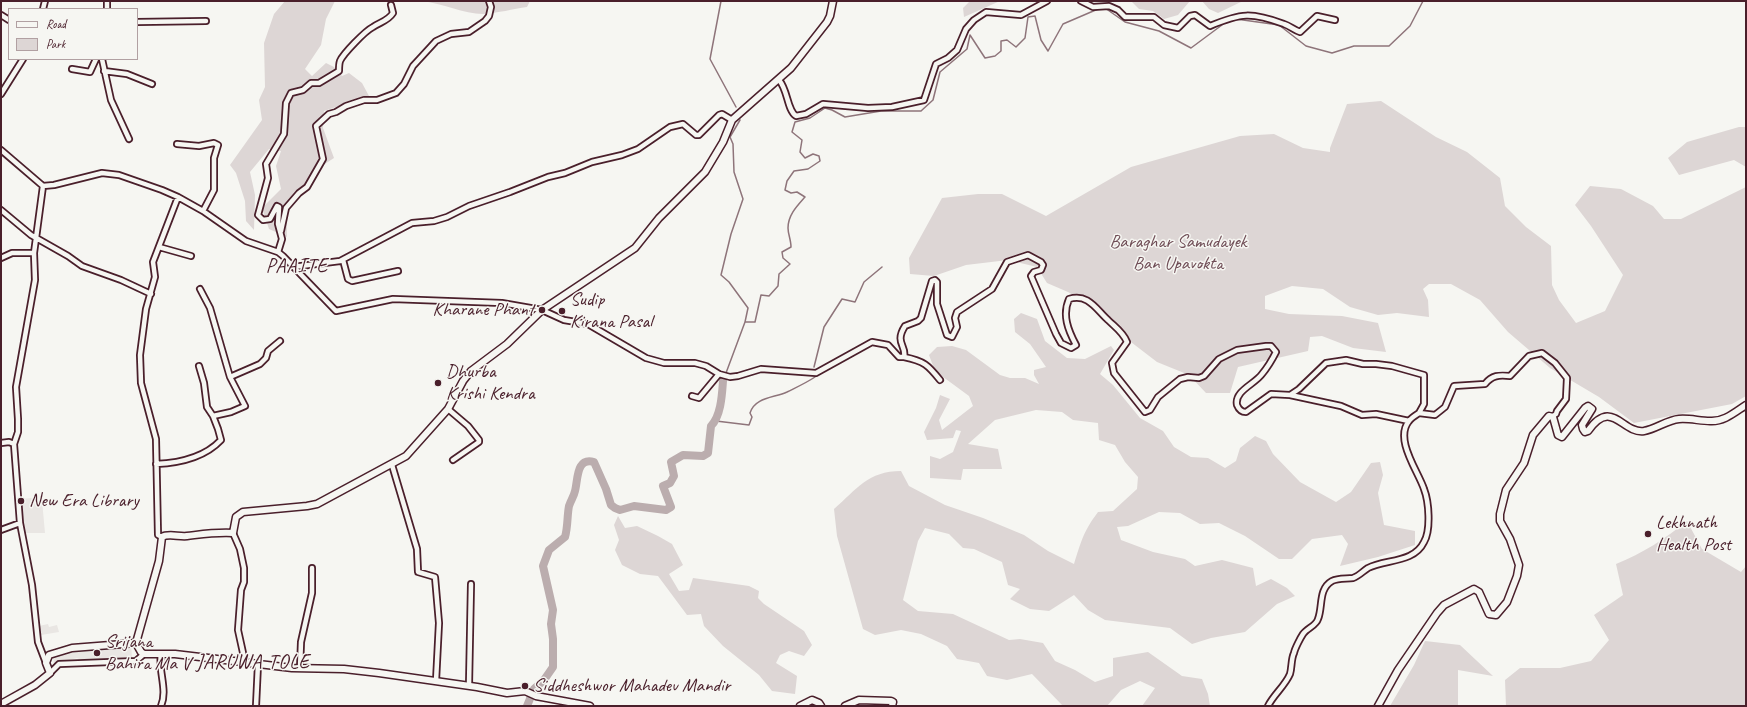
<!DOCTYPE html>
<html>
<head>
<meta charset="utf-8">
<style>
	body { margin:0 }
	#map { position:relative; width:1747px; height:707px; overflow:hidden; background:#f6f6f2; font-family:Caveat,sans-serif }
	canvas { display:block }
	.frame { position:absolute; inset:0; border:2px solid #4a1f2b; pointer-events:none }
	.legend { position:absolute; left:8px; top:8px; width:130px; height:52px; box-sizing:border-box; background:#f6f6f2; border:1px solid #b1a0a2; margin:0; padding:5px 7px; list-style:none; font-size:12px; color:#4a1f2b }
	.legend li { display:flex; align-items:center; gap:8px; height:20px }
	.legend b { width:20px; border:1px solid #b1a0a2 }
</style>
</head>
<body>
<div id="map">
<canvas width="1747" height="707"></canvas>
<div class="frame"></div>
<ul class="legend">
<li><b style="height:5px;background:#f6f6f2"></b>Road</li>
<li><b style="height:11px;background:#ddd6d5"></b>Park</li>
</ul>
</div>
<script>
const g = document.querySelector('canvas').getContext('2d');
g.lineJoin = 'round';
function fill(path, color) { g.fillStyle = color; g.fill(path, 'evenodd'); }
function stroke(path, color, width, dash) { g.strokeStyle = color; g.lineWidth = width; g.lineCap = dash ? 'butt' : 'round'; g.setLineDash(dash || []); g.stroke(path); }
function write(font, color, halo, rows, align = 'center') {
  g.font = font + ' Caveat,sans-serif'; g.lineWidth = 3; g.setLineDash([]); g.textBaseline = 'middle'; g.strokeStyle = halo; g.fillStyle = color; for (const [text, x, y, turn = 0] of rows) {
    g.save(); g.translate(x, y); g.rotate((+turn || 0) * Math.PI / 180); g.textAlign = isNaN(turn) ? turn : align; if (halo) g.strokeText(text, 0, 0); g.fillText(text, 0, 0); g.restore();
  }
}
const built = new Path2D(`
	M33 498 38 501 42 500 45 533H26L20 517 18 499Z
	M48 624 49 627 57 625 59 632 41 635 39 626Z
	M131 643 132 658 82 660 77 658 54 664 53 656 79 649Z`);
const green = new Path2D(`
	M285 1H335L326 19 321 45 305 69 312 76 326 63 334 67 342 76 349 73 362 83 369 96 324 111 323 128 334 158 314 171 312 184C287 204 287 206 287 237L269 229 262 208 281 189 276 166 281 151 269 149 250 172 255 195 254 230 246 221 245 201 236 173 230 165 262 120 259 100 265 87 264 43 274 14Z
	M422 1H530L527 7C513 9 498 13 483 14 464 14 442 3 422 1Z
	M970 1H1000L964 17 963 8Z
	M1131 1H1190L1178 15 1164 19 1153 11 1139 9Z
	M1202 1H1243L1218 13 1209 9Z
	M1381 101 1436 137 1467 152 1500 178 1505 206 1526 227 1551 246 1552 285 1559 300 1576 323 1605 311 1623 275 1591 226 1575 205 1590 186 1621 189 1653 206 1664 219H1681L1746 187V396L1732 404 1634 423 1599 397 1550 368 1508 332 1480 300 1451 284H1429L1423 289 1428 300 1429 317 1397 313 1378 315 1350 307 1323 289 1292 286 1265 296V309L1289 314 1342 316 1378 323 1386 352 1353 348 1322 336 1310 337 1308 351 1238 367 1230 393H1206L1189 375 1157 362 1127 339 1095 308 1068 292 1047 283 1037 267 1008 260 966 265 934 276 910 274 909 258 942 198 978 194H1002L1046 216 1131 167 1240 136 1274 134 1303 148 1330 152V148L1347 104Z
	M1739 127H1746V167L1734 160 1679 175 1668 158 1687 142Z
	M1021 313 1037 319 1045 341 1067 358 1085 359 1111 346 1114 350 1100 374 1113 385 1140 418 1163 431 1174 447 1191 457 1208 458 1225 468 1236 461 1240 448 1255 436 1266 441 1273 454 1300 482 1336 502 1351 492 1371 463 1380 462 1383 475 1378 493 1384 525 1415 531V545L1378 557 1340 566 1348 544 1342 535 1312 539 1292 559H1279L1245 536 1219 523 1200 524 1180 513 1159 512 1128 526 1117 527 1121 540 1153 552 1185 559 1195 566 1222 560 1253 568 1256 586 1271 579 1287 588 1295 596 1277 604 1245 632 1211 638 1192 644 1170 628 1105 620 1088 610 1074 595 1049 611 1030 609 1010 599 1020 589 1008 585 1002 562 974 549 963 548 949 534 925 528 918 541 903 600 918 611 953 614 1009 640 1020 639 1043 643 1055 661 1075 670 1095 682 1113 676V658L1148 652 1182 676 1202 679 1208 694 1210 706H1142L1155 688 1140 681 1121 690 1107 706H1063L1032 674 1007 680 987 676 979 663 957 659 947 646 921 634 901 630 875 635 863 629 837 536 834 509C857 489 868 471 901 471L909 486 945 505 983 518 1024 535 1048 551 1074 564C1081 542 1083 532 1098 512L1113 511 1137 489 1138 477 1125 462 1115 445 1099 440 1098 423 1073 420 1062 412 1036 410 995 420 968 444 998 449 1002 469H963L961 480 930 478V456L940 459 953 452 961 431 956 430 953 438 927 440 924 432 936 408 940 395 950 399 939 420 942 430 973 406 969 396 935 371 929 355 937 347 952 346 966 350 1000 375 1010 378H1025L1039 384 1034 375V370L1046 367 1030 344 1015 332 1014 319Z
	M618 516 625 528 637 526 658 536 672 544 683 565 669 574 679 591 689 590 693 578 749 586 759 591 758 598 764 604 804 631 812 645 804 656 789 651 780 655 776 663 797 676 795 694 772 691 759 675 723 646 704 626 701 614 687 615 658 576 640 574 622 565 615 550 619 540 614 525Z
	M1687 521 1702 549 1741 572 1746 566V706H1506L1505 680 1520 668H1560L1591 661 1609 640 1594 615 1623 595 1616 564C1643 553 1665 539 1687 521Z
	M1425 641 1460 645 1493 676 1458 670V706H1390L1414 665Z`);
const stream = new Path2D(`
	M721 1 710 59 736 107
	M1105 8 1125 22 1159 31 1191 48 1226 22
	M1236 19 1279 25 1306 46 1332 53 1354 46H1389L1410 26 1423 1
	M740 120 730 137 733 144 734 172 743 199 731 234 721 275 729 282 748 308 745 322
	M814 367 824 327 842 299 855 302 864 282 882 267
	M726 373 745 322H755L761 295 769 296 778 286 779 274 790 264 783 258 782 252 791 247C791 240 788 234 788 228 788 215 797 206 805 197L797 192 791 193 785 190 787 181 794 171 808 169 820 161 819 156 813 154 805 158 800 152 802 140 792 132 795 122 810 118 825 108 832 110 845 117 881 111H921L933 100 940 72 967 49 970 35 985 58 995 56 1001 51V41L1007 40 1016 47 1025 38 1028 17 1035 16 1041 40 1048 51 1063 24 1098 9
	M716 421 749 425 752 417 750 413C755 397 774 398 787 392 797 387 806 383 815 377`);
const river = new Path2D(`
	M527 706 534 689 544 680 553 667V639L551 624 553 610 543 566 549 550 565 537C568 527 567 516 569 506 571 500 574 496 575 491 578 480 576 457 594 462L606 489 611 505 615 508 620 510 634 506 666 510 671 507 663 486 670 483 674 476 671 462 683 455 703 456 708 453 711 426C721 416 722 395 723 381`);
const street = new Path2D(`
	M107 1V9
	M1081 1 1093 7 1109 6 1118 10 1125 17H1154L1164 25 1178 28 1190 16 1195 15 1210 26C1241 13 1251 12 1284 24 1290 26 1294 30 1300 32L1317 16 1335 20
	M43 9 45 1
	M1 15 9 20
	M137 22 206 21
	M102 59 111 100 129 139
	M72 69 90 72 96 59
	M104 71 127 74 152 84
	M779 80C788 90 787 110 796 116L806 114 823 104 868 108 892 107 924 100 936 64 948 58 957 50 966 29 974 20 986 12 1021 15 1047 1
	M1 94 23 59
	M177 144 199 146 214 143 218 145 214 158V190L203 211
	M1 150 43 186 54 185 102 173 119 175 162 190 178 197 203 211 246 241 278 252 283 256 336 311 393 299 502 303 542 310 564 320 588 324 646 358 664 363H695L706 366 719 374 730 377 738 376 761 369 816 373 872 342 888 345 899 357H904C907 346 894 343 905 326L918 321 921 318 932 281 935 280 937 282V304L947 335 952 337 957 327 955 318 957 312 992 289 1007 262 1028 255 1041 262 1043 265 1041 270 1034 272 1031 276 1056 334 1061 343 1071 348 1076 345C1068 330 1062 315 1069 299 1088 293 1096 309 1108 320 1115 327 1123 332 1127 342L1112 363 1114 373 1145 412 1150 410 1158 397 1180 379 1188 377 1199 378 1204 376 1219 359 1237 350 1266 346H1271L1276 352C1272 360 1267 368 1262 374 1255 384 1234 391 1237 405 1239 410 1242 412 1246 412L1271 394 1290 395
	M43 186 34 253 35 280 16 387 18 419V432L14 444 20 523 32 585 38 642 46 663
	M1 210 31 235 68 256 82 266 121 280 151 294
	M281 231 286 208 299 193 307 187 323 159 316 126 329 114 336 112 346 106 364 100H377L396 93 404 84 413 66 436 41 451 34 469 32 485 21 489 16 491 7 489 1
	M159 247 191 256
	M278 252 282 239 278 224 279 207 277 206 270 219 263 220 258 215 268 178 266 164 284 134 286 103 291 93 303 90 311 83H319L339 71C339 68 339 64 340 61 343 54 365 31 373 27 380 22 388 21 393 13L391 5
	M1 258 12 253H34
	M343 260 348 279 352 281 398 271
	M293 267 340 261 412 223 434 221 447 217 469 206 510 192 548 177 565 173 592 162 622 155 638 149 670 127 683 124 696 135H699L719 115 722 114 732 120
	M200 289 210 308 230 377
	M904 357C924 361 928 365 940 380
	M199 366 204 383 207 407 213 416
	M692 396 699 398 719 374
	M448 409 468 426 479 440V442L453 460
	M1409 421 1376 414 1362 415 1341 406 1290 395 1299 389 1326 363 1346 360 1363 364H1376L1392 366 1424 375V404L1419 413
	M1 443 9 442 14 444
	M156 464C179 463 205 457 221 440L218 429 213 416 231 412 245 406 230 377 260 364 266 358 268 351 280 341
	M392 465 417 549 418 572 435 577 439 623 436 681
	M1 530 20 523
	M233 533 240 549 244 568V582L241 590 238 630 245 662
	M162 537 158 535 156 439 141 383 140 355 146 309 155 277 153 262 178 197
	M161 654C158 671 168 690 161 706
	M300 668 301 642 312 593V568
	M50 673 59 664 136 661 144 654
	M469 685 471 584
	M256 706 258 664
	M1268 706C1274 694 1285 686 1290 674 1292 667 1291 659 1294 653 1295 648 1301 637 1303 634 1307 628 1316 626 1318 619 1323 607 1318 589 1332 581 1338 578 1347 579 1353 578 1359 576 1363 571 1368 568 1386 559 1414 563 1424 542 1431 530 1429 502 1424 489 1418 471 1394 439 1409 421 1411 418 1416 415 1419 413L1435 415 1445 407 1454 386 1485 384C1492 375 1499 375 1510 376L1529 356 1542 353 1555 363 1567 378 1566 399 1557 411 1556 414 1553 416`);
const secondary = new Path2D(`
	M136 643 159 561 162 537C168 533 179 537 187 536 204 534 216 532 233 533L236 517 243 512 307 506 317 504 406 456 448 409 463 381 471 371 507 344 542 310 635 248 659 218 705 172 723 142 732 120 791 68 827 22 830 16 833 1
	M1 704 35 685 50 673 46 663 49 655 72 648 136 643 141 652 144 654H175L292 668 344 669 379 673 477 687 507 693 525 691 536 696 590 706
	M800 706 812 700 819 703 821 706
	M845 706 859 700 891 701 893 702 892 706
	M1378 706 1398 670 1437 613 1444 605 1474 589 1479 592 1489 614 1496 615 1507 602 1517 576 1519 565 1510 539 1500 521V514L1506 490 1524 463 1533 435 1549 416 1553 417 1558 435 1562 437 1585 408 1588 406 1592 409 1582 425 1583 429 1585 432 1588 431C1612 397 1622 434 1644 431 1656 429 1667 420 1679 419 1689 418 1700 421 1710 421 1724 422 1735 412 1746 405`);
const markers = [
	[542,310,4,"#4a1f2b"],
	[562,311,4,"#4a1f2b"],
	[438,383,4,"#4a1f2b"],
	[21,501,4,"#4a1f2b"],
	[1648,534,4,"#4a1f2b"],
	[97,653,4,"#4a1f2b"],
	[525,686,4,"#4a1f2b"]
];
const parkNames = [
	["Baraghar Samudayek",1178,242],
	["Ban Upavokta",1178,264]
];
const poiNames = [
	["Sudip",570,300],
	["Kirana Pasal",570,322],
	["Kharane Phant",534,310,"right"],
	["Dhurba",446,372],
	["Krishi Kendra",446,394],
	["New Era Library",29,501],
	["Lekhnath",1656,523],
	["Health Post",1656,545],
	["Srijana",105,642],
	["Bahira Ma V",105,664],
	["Siddheshwor Mahadev Mandir",533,686]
];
const neighbourhoodNames = [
	["PAAITE",297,267],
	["JARUWA TOLE",253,663]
];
fill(built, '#e9e6e3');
fill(green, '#ddd6d5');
stroke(stream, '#8e747a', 1.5);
stroke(river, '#bbadae', 8);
stroke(street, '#4a1f2b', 8);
stroke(secondary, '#4a1f2b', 9);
stroke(street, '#f6f6f2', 4.5);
stroke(secondary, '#f6f6f2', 6);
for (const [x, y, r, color] of markers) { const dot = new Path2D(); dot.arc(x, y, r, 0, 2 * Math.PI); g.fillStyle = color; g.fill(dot); stroke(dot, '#f6f6f2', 1.5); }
write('19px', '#6f4d56', '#f6f6f2', parkNames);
write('19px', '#4a1f2b', '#f6f6f2', poiNames, 'left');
g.letterSpacing = '1px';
write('20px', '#4a1f2b', '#f6f6f2', neighbourhoodNames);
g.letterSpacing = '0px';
</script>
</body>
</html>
